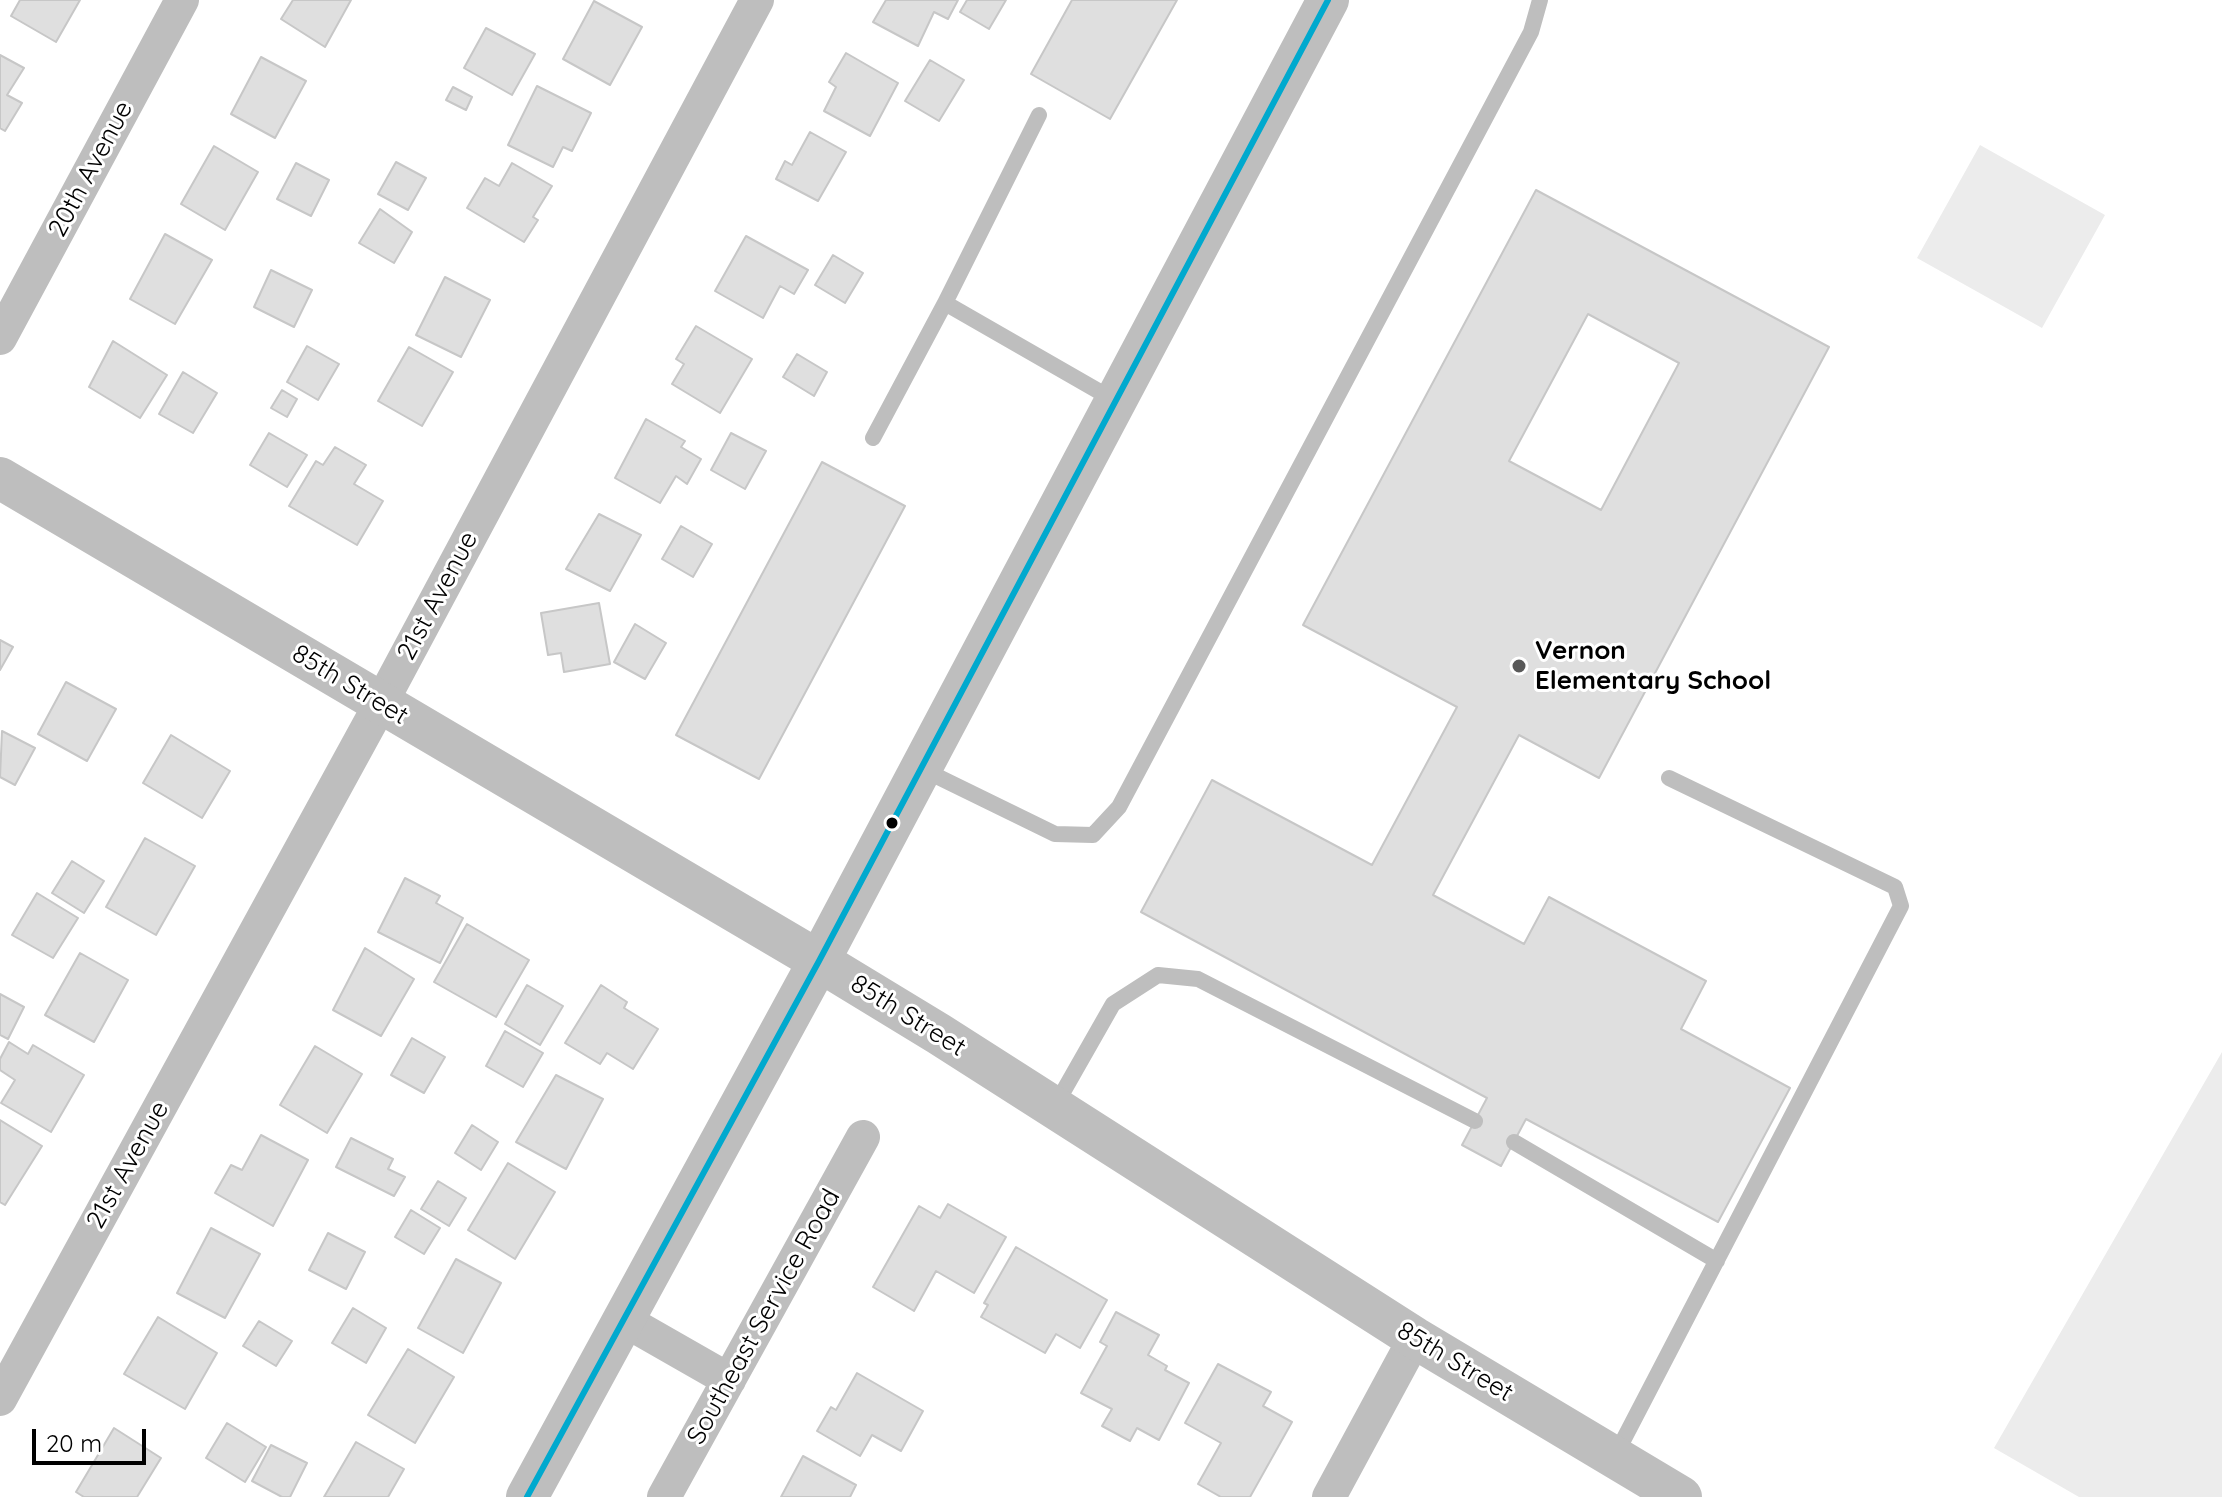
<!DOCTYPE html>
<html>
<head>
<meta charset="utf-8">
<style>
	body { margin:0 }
	#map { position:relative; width:2222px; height:1497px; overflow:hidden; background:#fff; font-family:Quicksand,sans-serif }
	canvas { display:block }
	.scale { position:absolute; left:32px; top:1429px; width:114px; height:36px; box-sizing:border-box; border:4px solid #000; border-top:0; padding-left:10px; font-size:24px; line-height:28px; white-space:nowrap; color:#000; -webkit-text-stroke:6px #fff; paint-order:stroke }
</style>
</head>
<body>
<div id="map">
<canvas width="2222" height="1497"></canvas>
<div class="scale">20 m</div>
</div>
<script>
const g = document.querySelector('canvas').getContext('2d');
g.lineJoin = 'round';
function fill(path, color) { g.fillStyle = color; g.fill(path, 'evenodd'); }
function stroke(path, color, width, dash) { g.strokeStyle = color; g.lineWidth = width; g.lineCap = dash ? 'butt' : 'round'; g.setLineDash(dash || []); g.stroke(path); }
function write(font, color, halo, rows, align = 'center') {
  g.font = font + ' Quicksand,sans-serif'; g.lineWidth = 6; g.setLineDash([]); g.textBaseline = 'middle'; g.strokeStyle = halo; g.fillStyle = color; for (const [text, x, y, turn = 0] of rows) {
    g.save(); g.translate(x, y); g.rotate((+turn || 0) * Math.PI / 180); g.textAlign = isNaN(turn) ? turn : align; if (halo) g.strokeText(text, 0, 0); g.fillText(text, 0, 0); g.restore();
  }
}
const green = new Path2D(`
	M1980 145 2105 215 2042 328 1917 258Z
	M2222 1052V1497H2079L1994 1448Z`);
const building = new Path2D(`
	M20 0H80L56 42 11 16Z
	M293 0H351L325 47 281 19Z
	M886 0H958L948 19 934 12 918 46 873 22Z
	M967 0H1006L989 29 960 12Z
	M1072 0H1177L1110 119 1031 74Z
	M594 1 642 27 610 85 563 59Z
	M486 28 535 54 512 95 464 68Z
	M846 53 898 83 870 136 824 111 836 87 829 82Z
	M0 55 24 68 7 95 22 103 5 131 0 128Z
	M261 57 306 81 275 138 231 114Z
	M930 60 964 80 939 121 905 101Z
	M537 86 591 113 572 151 563 147 553 167 508 145Z
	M453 87 472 97 466 110 446 100Z
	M810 132 846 152 818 201 776 179 785 161 792 165Z
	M214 146 258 172 225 230 181 204Z
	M396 162 426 178 408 210 378 194Z
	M296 163 329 180 311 216 277 199Z
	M512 163 552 186 533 217 538 220 524 242 467 208 485 178 499 186Z
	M1536 190 1829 347 1599 778 1519 735 1433 895 1524 944 1549 897 1706 981 1681 1029 1790 1088 1718 1222 1526 1119 1501 1166 1462 1145 1487 1098 1141 912 1212 780 1372 865 1457 707 1303 625ZM1588 314 1679 363 1601 510 1509 461Z
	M380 209 412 232 394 263 359 243Z
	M165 234 212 260 175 324 130 299Z
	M746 236 808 270 794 294 780 286 763 318 715 291Z
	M833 255 863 273 845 303 815 285Z
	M271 270 312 290 294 327 254 307Z
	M445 277 490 300 461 357 416 335Z
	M696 326 752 359 720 413 672 384 684 364 676 359Z
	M113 341 167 375 140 418 89 387Z
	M307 346 339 364 318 400 287 382Z
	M409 347 453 372 422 426 378 401Z
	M797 354 827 372 814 396 783 377Z
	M183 372 217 393 193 433 159 414Z
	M282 390 297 399 287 417 271 408Z
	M646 419 685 441 681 447 701 459 687 484 676 476 660 503 615 478Z
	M269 433 307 455 287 487 250 465Z
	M731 433 766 451 745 489 711 470Z
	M335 447 366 465 354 484 383 501 357 545 289 506 316 461 323 465Z
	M822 462 905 506 759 779 676 735Z
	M599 514 641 535 610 591 566 569Z
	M681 526 712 544 693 577 662 559Z
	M599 603 610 664 564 672 561 653 548 655 541 613Z
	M635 624 666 643 645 679 614 662Z
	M0 640 13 647 0 670Z
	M66 682 116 709 87 761 38 734Z
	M2 731 35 748 15 785 0 777Z
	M171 735 230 771 202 818 143 783Z
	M145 838 195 866 156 935 106 907Z
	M72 861 104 881 84 913 52 893Z
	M405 878 440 896 436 903 463 918 440 963 378 932Z
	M37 893 78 918 53 958 12 935Z
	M467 924 529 960 496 1017 434 982Z
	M365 948 414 979 381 1036 333 1010Z
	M80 953 128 980 94 1042 45 1015Z
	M527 985 563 1006 540 1045 505 1024Z
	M601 985 627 1002 624 1008 658 1029 633 1069 607 1053 600 1064 565 1043Z
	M0 994 24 1007 8 1039 0 1035Z
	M505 1031 543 1053 523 1087 486 1066Z
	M412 1038 445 1057 424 1093 391 1075Z
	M9 1042 28 1054 33 1045 84 1075 51 1132 1 1103 15 1080 0 1070V1059Z
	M315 1046 362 1074 327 1133 280 1105Z
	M556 1075 603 1099 566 1169 516 1142Z
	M0 1120 42 1146 5 1205 0 1202Z
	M472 1125 498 1142 481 1170 455 1153Z
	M261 1135 308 1160 273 1226 215 1193 231 1165 242 1170Z
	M351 1138 393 1159 388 1169 405 1177 394 1196 336 1167Z
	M508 1163 555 1192 515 1259 468 1230Z
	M438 1181 466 1198 449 1226 421 1209Z
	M948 1204 1006 1237 974 1293 936 1271 914 1311 873 1287 919 1206 940 1218Z
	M411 1210 440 1228 424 1254 395 1237Z
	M211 1228 260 1254 225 1318 177 1293Z
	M328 1233 365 1252 346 1289 309 1270Z
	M1016 1247 1107 1300 1080 1348 1056 1334 1045 1353 981 1317 988 1305 984 1303Z
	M456 1259 501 1283 463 1353 418 1328Z
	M353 1308 386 1328 366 1363 332 1343Z
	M1116 1312 1159 1335 1148 1355 1167 1366 1165 1370 1189 1383 1159 1440 1137 1428 1130 1441 1102 1426 1112 1409 1081 1393 1107 1346 1100 1342Z
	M158 1317 217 1353 185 1409 124 1374Z
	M259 1321 292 1341 276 1366 243 1346Z
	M408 1349 454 1377 415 1443 368 1415Z
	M1218 1364 1271 1392 1263 1406 1292 1422 1250 1497H1221L1198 1484 1221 1443 1185 1423Z
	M857 1373 923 1411 901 1451 872 1435 860 1456 817 1431 831 1407 836 1410Z
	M227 1423 266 1447 245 1482 206 1458Z
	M114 1428 161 1458 137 1497H84L76 1492Z
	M356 1442 404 1469 388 1497H324Z
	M271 1445 307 1463 290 1497H282L252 1481Z
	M803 1456 856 1485 850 1497H781Z`);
const service = new Path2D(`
	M945 303 1039 115
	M873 438 945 303 1114 400
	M922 769 1055 834 1093 835 1119 807 1531 32 1540 0
	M1055 1106 1113 1004 1158 975 1198 979 1475 1121
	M1514 1142 1717 1261
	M1615 1456 1901 906 1895 887 1669 778`);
const minor = new Path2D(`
	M0 338 182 0
	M624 1320 729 1380
	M0 1399 381 703 757 0
	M664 1497 863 1137
	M1329 1497 1415 1338`);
const tertiary = new Path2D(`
	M0 478 819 961 939 1034 1415 1338 1681 1497
	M527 1497 819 961 1328 0`);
const bus1 = new Path2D(`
	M527 1497 819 961 1328 0`);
const markers = [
	[1519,666,8,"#595959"],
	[892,823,7,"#000"]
];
const streetNames = [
	["20th Avenue",91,169,-62],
	["21st Avenue",438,596,-62],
	["85th Street",350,685,31],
	["85th Street",908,1016,32],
	["21st Avenue",128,1165,-61],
	["Southeast Service Road",764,1317,-61],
	["85th Street",1455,1362,31]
];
const poiNames = [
	["Vernon",1535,651],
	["Elementary School",1535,681]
];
fill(green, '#ececec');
fill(building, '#dfdfdf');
stroke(building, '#c7c7c7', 2);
stroke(service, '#bebebe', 16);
stroke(minor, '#bebebe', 34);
stroke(tertiary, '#bebebe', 42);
stroke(bus1, '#00a9ce', 6);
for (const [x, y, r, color] of markers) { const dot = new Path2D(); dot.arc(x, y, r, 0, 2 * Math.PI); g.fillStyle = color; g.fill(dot); stroke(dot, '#fff', 3); }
write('26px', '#000', '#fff', streetNames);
write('bold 26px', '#000', '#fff', poiNames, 'left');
</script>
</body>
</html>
